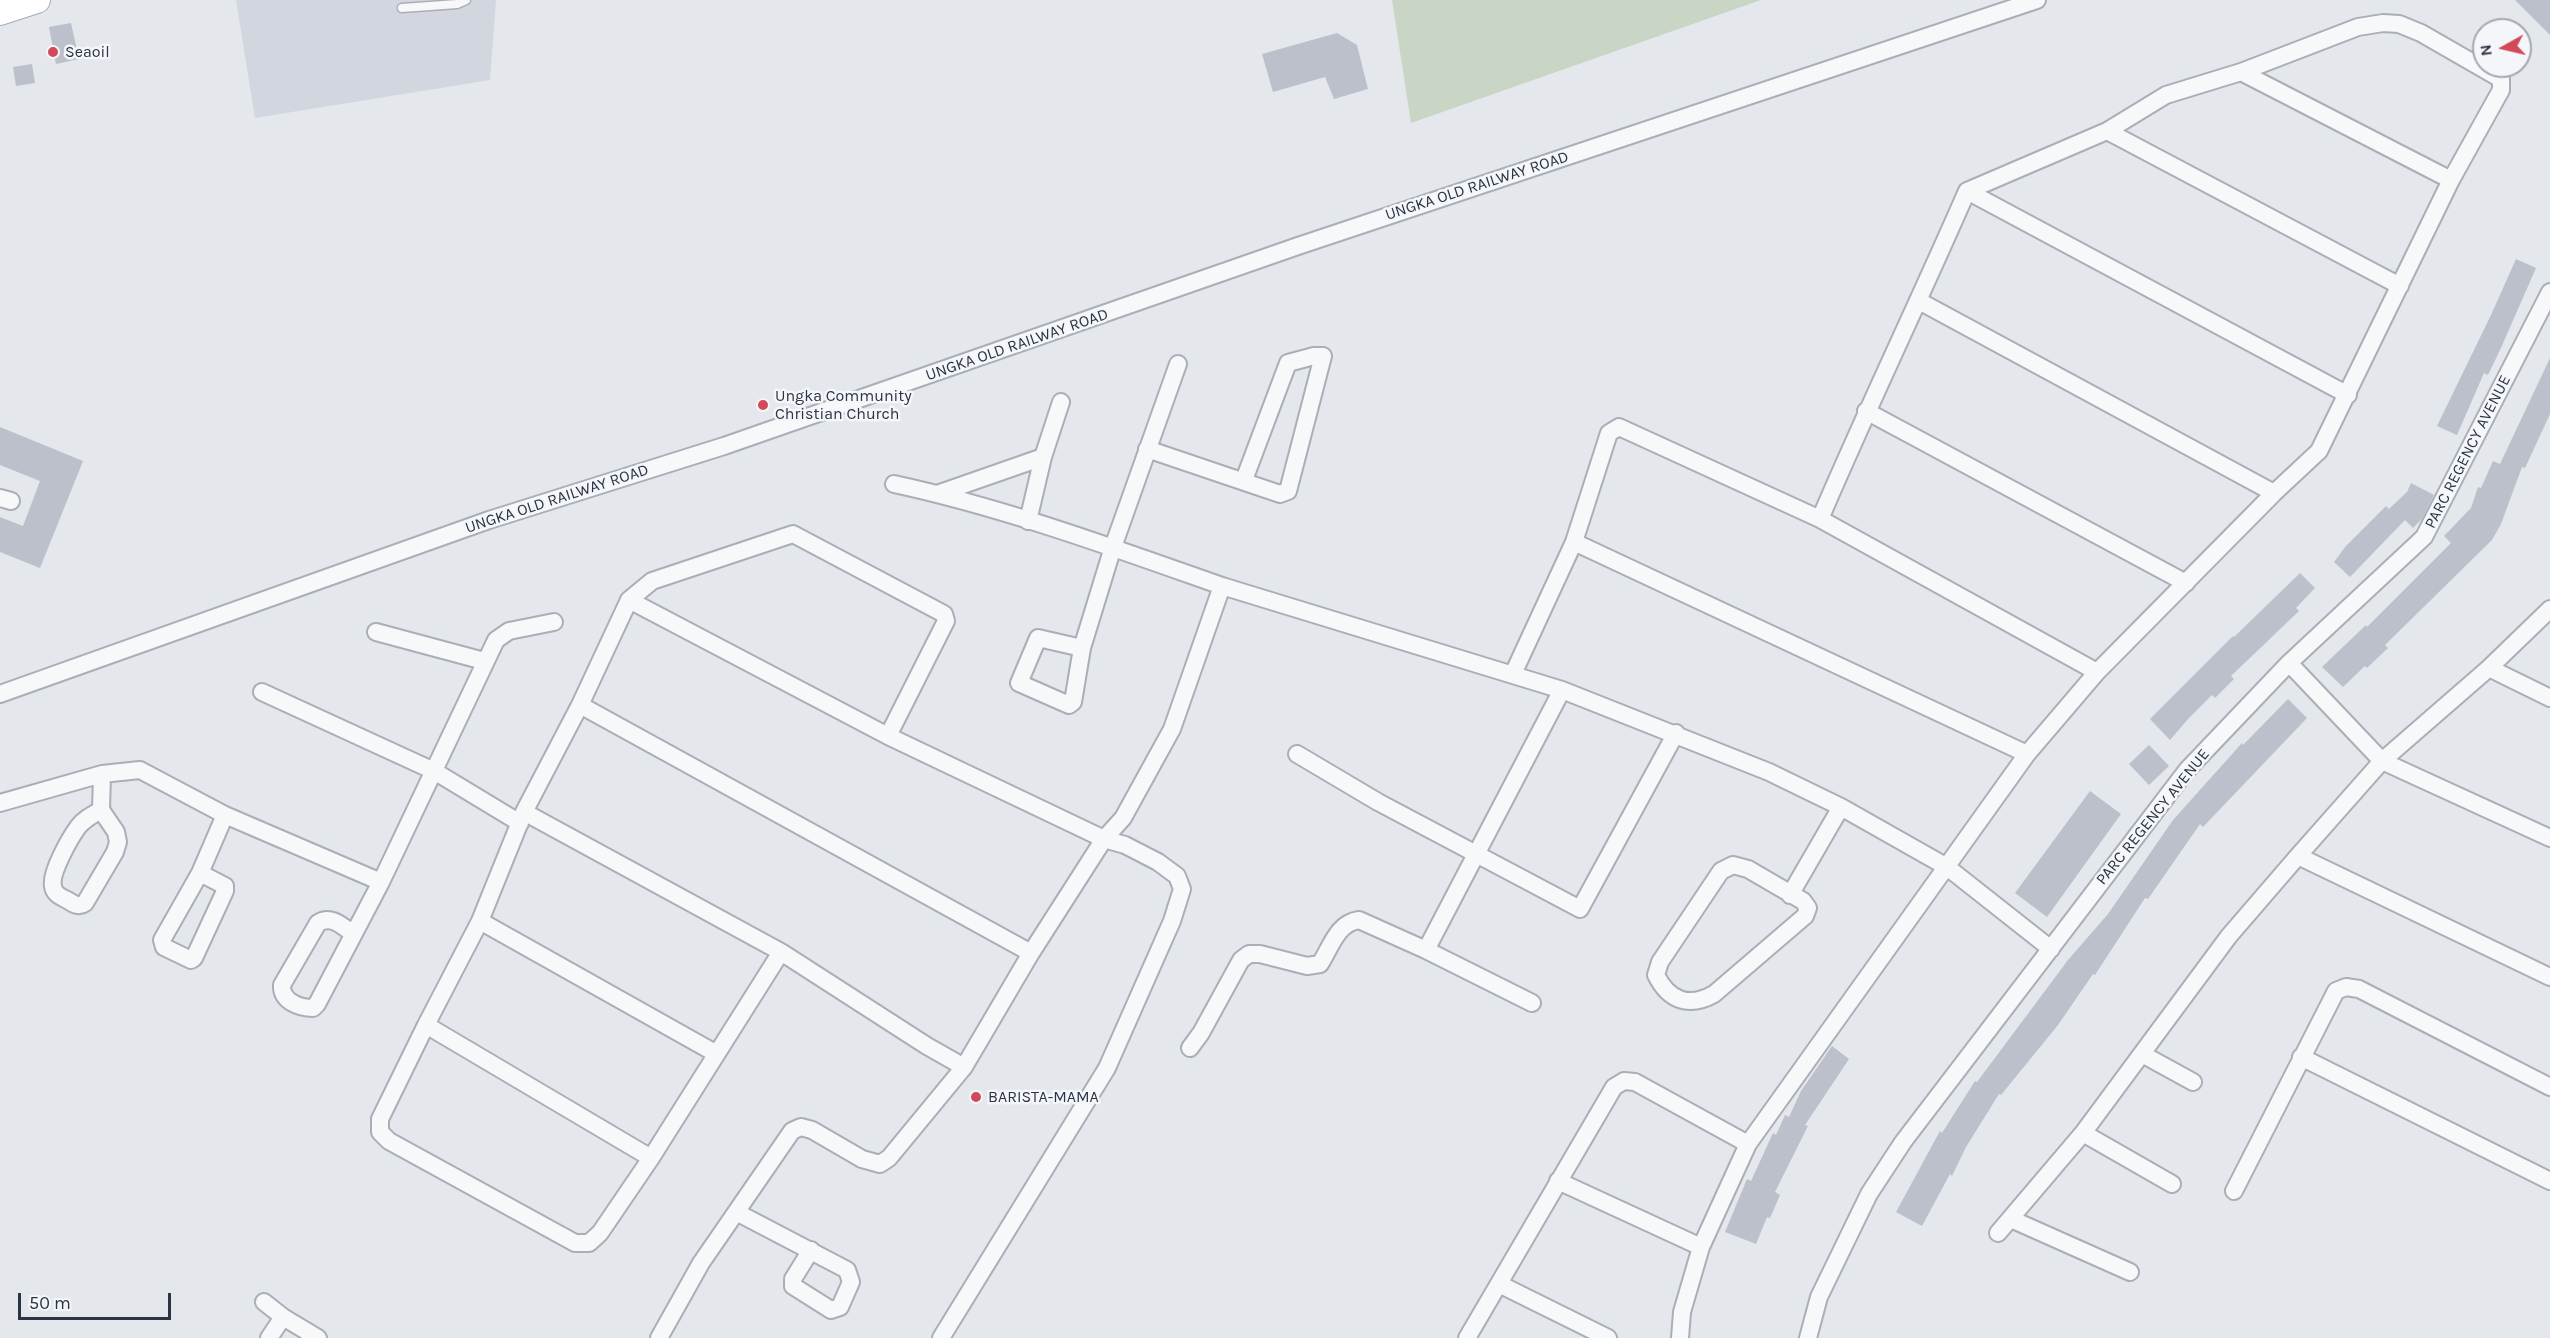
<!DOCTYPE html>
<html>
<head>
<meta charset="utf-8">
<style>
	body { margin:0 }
	#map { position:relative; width:2550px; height:1338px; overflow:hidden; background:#e4e7ec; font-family:Karla,sans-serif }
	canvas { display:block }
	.north { position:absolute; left:2472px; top:18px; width:60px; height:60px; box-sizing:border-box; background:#f4f6f9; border:2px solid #a4a8b1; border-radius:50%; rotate:262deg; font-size:16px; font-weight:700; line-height:24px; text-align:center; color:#2b3445 }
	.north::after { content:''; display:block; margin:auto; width:21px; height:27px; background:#d1495b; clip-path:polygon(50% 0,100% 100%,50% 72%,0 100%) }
	.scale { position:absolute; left:18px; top:1293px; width:153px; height:27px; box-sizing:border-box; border:3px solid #2b3445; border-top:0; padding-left:8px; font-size:18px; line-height:21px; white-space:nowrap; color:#2b3445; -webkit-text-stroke:4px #f4f6f9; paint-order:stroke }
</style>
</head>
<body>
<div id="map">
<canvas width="2550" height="1338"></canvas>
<div class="north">N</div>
<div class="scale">50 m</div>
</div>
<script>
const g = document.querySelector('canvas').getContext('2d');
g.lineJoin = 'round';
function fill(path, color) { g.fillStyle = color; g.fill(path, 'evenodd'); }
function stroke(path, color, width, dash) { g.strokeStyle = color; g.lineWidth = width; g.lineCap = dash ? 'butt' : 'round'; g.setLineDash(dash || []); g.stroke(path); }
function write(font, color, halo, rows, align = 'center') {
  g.font = font + ' Karla,sans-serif'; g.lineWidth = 5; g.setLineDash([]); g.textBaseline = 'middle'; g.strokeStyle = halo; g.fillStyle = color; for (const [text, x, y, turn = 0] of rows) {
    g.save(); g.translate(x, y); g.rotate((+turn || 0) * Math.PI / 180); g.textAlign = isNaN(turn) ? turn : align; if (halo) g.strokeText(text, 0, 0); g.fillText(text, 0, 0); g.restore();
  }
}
const built = new Path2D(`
	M236 0H496L490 80 255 118Z`);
const green = new Path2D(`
	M1392 0H1761L1411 123Z`);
const building = new Path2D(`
	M2515 0H2550V35Z
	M71 23 79 59 56 64 49 27Z
	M1337 33 1357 45 1368 89 1334 99 1325 77 1273 92 1262 54Z
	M32 64 35 83 16 86 13 67Z
	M2516 259 2536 268 2500 350 2488 375 2484 373 2457 435 2437 426 2491 315Z
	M2550 358V414L2525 468 2522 467 2501 524 2492 540 2385 645 2388 648 2367 668 2365 666 2343 687 2322 667 2366 625 2367 627 2451 543 2444 536 2471 508 2478 487 2481 488 2493 461 2500 464Z
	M0 427 83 461 40 568 0 552V517L23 526 40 481 0 465Z
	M2411 483 2434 495 2422 519 2413 528 2405 520 2350 577 2334 562 2346 546 2386 506 2389 509 2407 492Z
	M2300 573 2315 588 2296 608 2299 611 2231 676 2234 679 2215 698 2212 695 2189 718 2170 740 2150 719 2233 636 2234 637Z
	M2288 699 2307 718 2203 827 2200 824 2148 899 2145 898 2095 975 2093 974 2058 1025 2001 1095 1999 1094 1966 1147 1952 1176 1950 1174 1922 1226 1896 1212 1940 1131 1942 1133 1975 1081 1977 1082 2068 960 2108 914 2173 820 2242 743 2243 745Z
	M2149 745 2169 766 2149 785 2129 764Z
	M2090 791 2121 814 2047 917 2015 893Z
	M1832 1046 1849 1059 1805 1125 1808 1126 1775 1192 1780 1195 1770 1218 1767 1217 1756 1244 1725 1232 1747 1179 1751 1181 1773 1133 1776 1135 1785 1115 1789 1117 1801 1091Z`);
const service = new Path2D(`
	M402 8 457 4 466 0`);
const minor = new Path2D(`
	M2241 72 2451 180
	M2107 131 2400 286
	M1967 191 2348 395
	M1919 301 2274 493
	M1866 411 2186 583
	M1147 449 1280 494 1288 491 1323 356H1314L1288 363 1244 480
	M894 484C1005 508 1114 548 1222 586
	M937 494 1043 457 1061 402
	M0 498 11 501
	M1028 521 1043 457
	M1574 542 2027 754
	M629 600 888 736 1104 839 1125 845 1158 862 1177 876 1182 889 1172 921 1107 1068 941 1338
	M376 632 484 661
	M1082 648 1038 638 1019 683 1069 705 1073 702 1082 648 1113 547 1178 364
	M2289 663 2382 761 2550 838
	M2489 668 2550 698
	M1513 674 1574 542 1609 433 1619 427 1820 519 2097 672
	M262 692 434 771 520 823
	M0 694 489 520 724 446 1298 246 2037 0
	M580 705 1031 953
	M1297 754 1378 802 1580 909 1676 733
	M0 803 102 774 140 770 225 815 381 882
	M101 810C92 815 84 819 78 827 70 838 50 873 53 886 54 895 62 897 69 901 75 905 79 907 85 903L115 852 118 842 116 832 101 810 102 774
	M524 812 781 952 927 1046 964 1067
	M2298 856 2550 977
	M1733 865 1748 869 1803 901 1808 908 1805 916 1714 994C1689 1008 1669 1001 1656 975L1660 962 1721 871Z
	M200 873 225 886V891L194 958 191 960 164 947 162 940 200 873 225 815
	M1790 895 1841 807
	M480 921 715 1053
	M352 933C341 925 331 915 318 923L282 985C281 1001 299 1008 313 1008L317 1004 381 882 496 640 509 631 554 622
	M1426 950 1532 1003
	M781 952 651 1158 600 1233 589 1243H575L389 1141 380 1132V1119L426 1025 480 921 524 812 580 705 629 600 652 581 793 534 944 614 946 621 888 736
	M426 1025 651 1158
	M1190 1048 1201 1033 1241 960 1249 954H1260L1307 966 1320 964C1331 947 1337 923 1359 920L1426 950 1562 690
	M2142 1054 2193 1082
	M2301 1057 2550 1181
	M2083 1133 2172 1184
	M1558 1181 1701 1247
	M2234 1191 2336 991 2346 987 2359 989 2550 1087
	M738 1213 847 1270 851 1282 840 1307 831 1310 793 1286V1279L811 1250
	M2011 1219 2130 1272
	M1998 1233 2083 1133 2229 936 2298 856 2382 761 2489 668 2550 609
	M1499 1284 1608 1338
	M264 1302 283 1317 318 1338
	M269 1338 283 1317
	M659 1338 701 1263 792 1131 801 1127 812 1130 862 1159 880 1164 889 1158 964 1067 1031 953 1104 839 1123 818 1172 729 1222 586 1562 690 1769 772 1841 807 1947 867 2051 949
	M1467 1338 1614 1087 1624 1081 1635 1082 1748 1144
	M1680 1338 1682 1312 1701 1247 1748 1144 2027 754 2097 672 2274 493 2319 451 2451 180 2501 90V79L2421 33 2399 24 2383 23 2358 27 2241 72 2166 95 2107 131 1967 191C1919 301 1867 409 1820 519
	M1808 1338 1819 1297 1869 1194 1903 1142 2187 770 2289 663 2424 537 2550 292`);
const primary = new Path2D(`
	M0 12 37 0`);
const markers = [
	[53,52,6,"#d1495b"],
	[763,405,6,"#d1495b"],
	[976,1097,6,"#d1495b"]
];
const poiNames = [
	["Seaoil",65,52],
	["Ungka Community",775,396],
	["Christian Church",775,414],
	["BARISTA-MAMA",988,1097]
];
const streetNames = [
	["UNGKA OLD RAILWAY ROAD",1477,186,-18],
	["UNGKA OLD RAILWAY ROAD",1017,345,-19],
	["PARC REGENCY AVENUE",2468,452,-63],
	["UNGKA OLD RAILWAY ROAD",557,499,-18],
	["PARC REGENCY AVENUE",2153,817,-51]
];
fill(built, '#d2d6de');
fill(green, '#c9d6c5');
fill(building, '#bbc0ca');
stroke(service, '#a9aeb7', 11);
stroke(minor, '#a9aeb7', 20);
stroke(primary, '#a3abb8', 28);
stroke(service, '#f7f8fa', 8);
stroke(minor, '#f7f8fa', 16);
stroke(primary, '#fff', 26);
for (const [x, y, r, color] of markers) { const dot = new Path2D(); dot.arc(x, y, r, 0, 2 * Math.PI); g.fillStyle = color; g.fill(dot); stroke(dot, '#f4f6f9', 2); }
write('16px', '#2b3445', '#f4f6f9', poiNames, 'left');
write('16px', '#2b3445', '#f4f6f9', streetNames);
</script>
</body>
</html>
